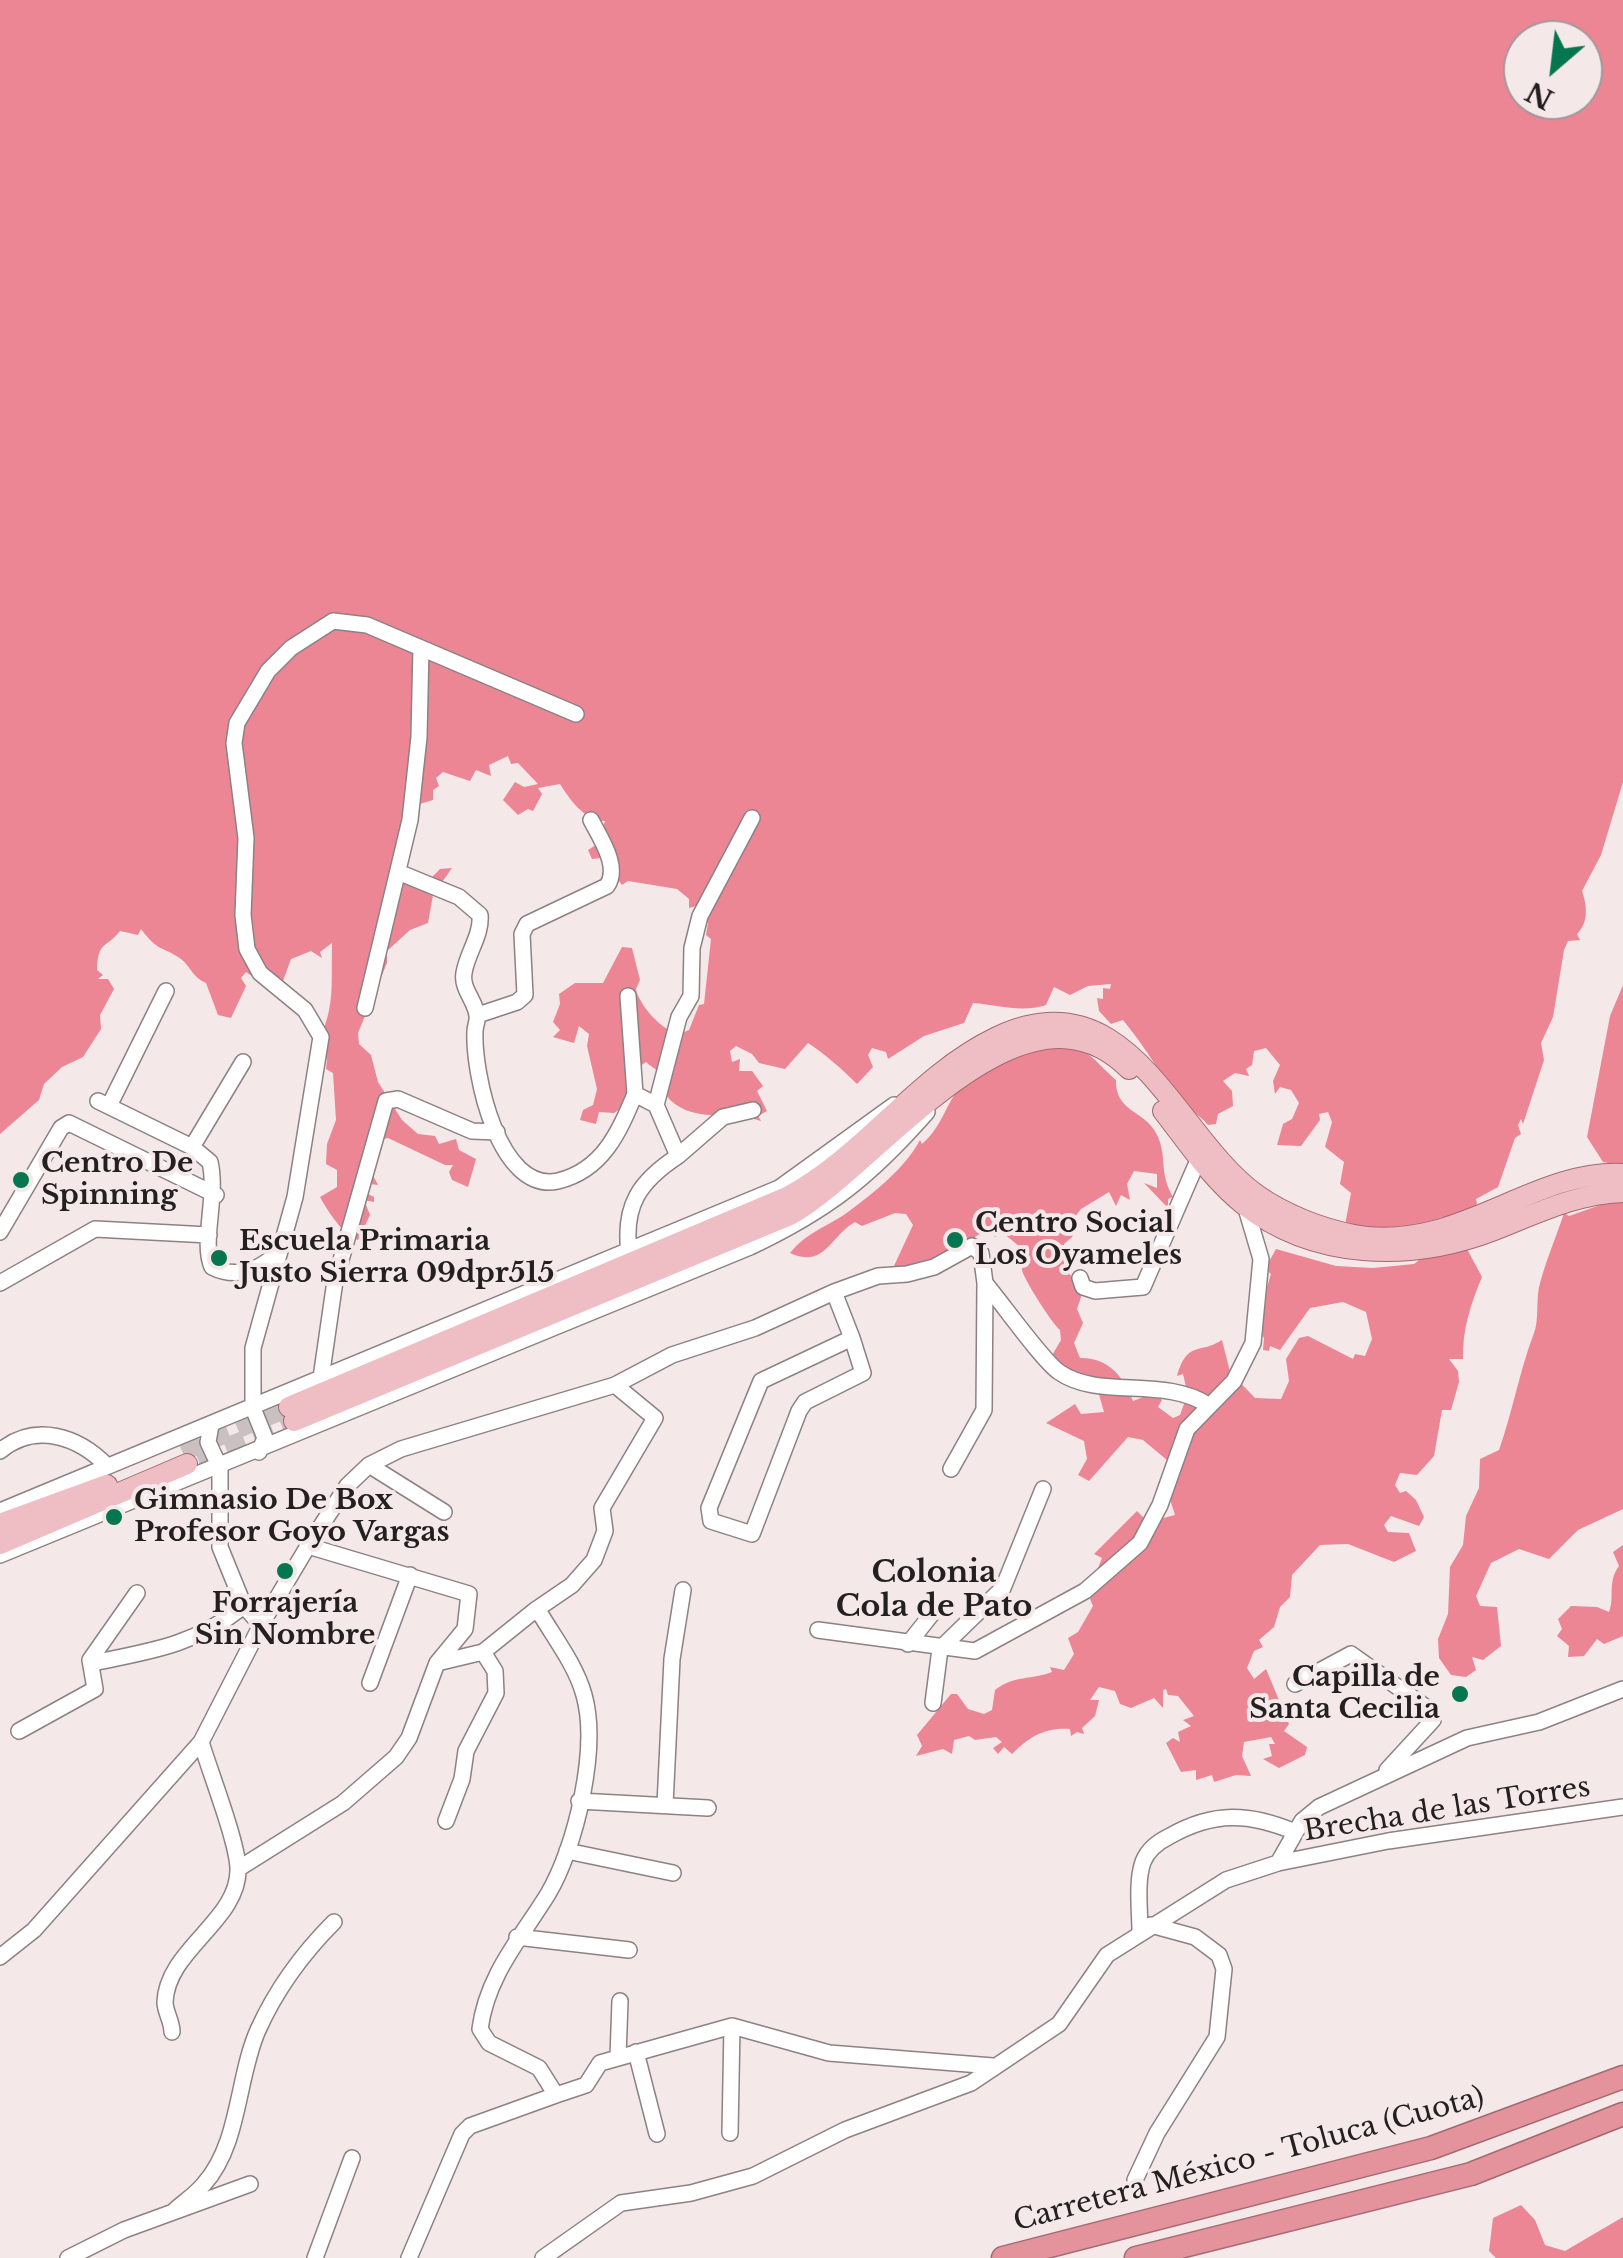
<!DOCTYPE html>
<html>
<head>
<meta charset="utf-8">
<style>
	body { margin:0 }
	#map { position:relative; width:1623px; height:2258px; overflow:hidden; background:#f4e8e9; font-family:"Libre Baskerville",serif }
	canvas { display:block }
	.north { position:absolute; left:1503px; top:20px; width:100px; height:100px; box-sizing:border-box; background:#f4e8e9; border:2px solid #a19899; border-radius:50%; rotate:208deg; font-size:28px; font-weight:700; line-height:40px; text-align:center; color:#242020 }
	.north::after { content:''; display:block; margin:auto; width:35px; height:45px; background:#057650; clip-path:polygon(50% 0,100% 100%,50% 72%,0 100%) }
</style>
</head>
<body>
<div id="map">
<canvas width="1623" height="2258"></canvas>
<div class="north">N</div>
</div>
<script>
const g = document.querySelector('canvas').getContext('2d');
g.lineJoin = 'round';
function fill(path, color) { g.fillStyle = color; g.fill(path, 'evenodd'); }
function stroke(path, color, width, dash) { g.strokeStyle = color; g.lineWidth = width; g.lineCap = dash ? 'butt' : 'round'; g.setLineDash(dash || []); g.stroke(path); }
function write(font, color, halo, rows, align = 'center') {
  g.font = font + ' "Libre Baskerville",serif'; g.lineWidth = 8; g.setLineDash([]); g.textBaseline = 'middle'; g.strokeStyle = halo; g.fillStyle = color; for (const [text, x, y, turn = 0] of rows) {
    g.save(); g.translate(x, y); g.rotate((+turn || 0) * Math.PI / 180); g.textAlign = isNaN(turn) ? turn : align; if (halo) g.strokeText(text, 0, 0); g.fillText(text, 0, 0); g.restore();
  }
}
const forest = new Path2D(`
	M0 0H1623V782L1601 855 1582 891C1587 906 1589 922 1577 934L1580 940 1568 941 1564 950 1553 1017 1541 1043 1544 1060 1523 1124 1521 1119 1518 1125 1521 1134 1515 1138 1498 1187 1476 1199 1477 1204 1460 1218 1442 1217 1402 1231 1345 1225 1351 1193 1340 1184 1344 1162 1325 1147 1332 1122 1328 1112 1319 1114 1320 1120 1301 1146 1277 1145 1283 1124 1292 1119 1299 1103 1291 1090 1280 1087 1275 1094 1273 1081 1280 1065 1266 1048 1254 1051 1252 1065 1246 1069 1249 1076 1235 1073 1223 1081 1232 1091 1233 1106 1218 1114 1216 1124 1208 1125C1199 1114 1179 1103 1169 1087 1154 1062 1140 1041 1123 1020L1111 1024 1099 1011 1097 998 1103 999V988L1110 989 1111 984 1088 986 1070 995 1054 987 1046 1005C1021 1013 998 1005 973 1003L964 1023 924 1036 888 1059 886 1052 872 1048 868 1055 873 1067 857 1084C842 1069 826 1055 808 1043L785 1069 759 1063 752 1054 736 1046 730 1051 732 1062 740 1059 739 1071H752L763 1086 757 1091 767 1111 758 1116 761 1121C731 1110 696 1124 670 1100 662 1092 665 1080 658 1072 655 1068 650 1066 646 1062L632 1072 629 1103 614 1113 599 1112 596 1124 580 1120 583 1110 593 1105 597 1089 587 1046 589 1034 579 1026 574 1043 553 1037 560 1030 553 1022 560 1004 559 994 575 983H603L622 947 632 948 640 980 636 989C639 1005 662 1031 679 1034L689 1030 699 1005 704 1004 711 939 706 935 708 923 696 906 689 908V899L677 889 628 881 622 885 602 858 592 859 588 850 596 845 605 821C585 821 570 800 560 784L538 788 542 794 533 811 528 809 518 815 503 800 515 782 524 787 538 784 518 763 511 764 508 756 489 765 491 776 476 770 470 781 443 772 436 778 439 786 433 790V800L413 806 395 862 429 880 440 869 452 868 433 895 428 923 410 930 387 951V963L358 1033 359 1044 371 1055 378 1082 402 1120 418 1134 435 1136 439 1144 456 1139 459 1150 476 1159 468 1187 452 1180 449 1172 453 1165H445L388 1138 380 1140 369 1168 378 1185 370 1184 366 1193 374 1197V1202L364 1200 370 1215 358 1240C343 1235 327 1210 320 1197L337 1187V1170L326 1164 327 1144 336 1120 333 1073 326 1069 327 1059 314 1052C336 1007 331 990 332 943L320 952 322 958 311 951 291 959 283 981 271 989 246 972 241 978 246 986 231 1018 218 1015 206 983C193 978 191 967 181 959 161 945 159 953 141 929L138 935 120 931C106 949 98 940 97 970L103 975 98 979H108L114 989 100 1015 101 1029 83 1057 62 1067 44 1084 39 1100 0 1134ZM1523 40H1583V100H1523Z
	M1623 985V1166L1603 1162 1587 1137 1610 1016Z
	M1049 1043C1094 1051 1085 1052 1116 1080 1115 1112 1144 1110 1156 1133 1168 1155 1158 1171 1173 1197L1168 1199V1208L1144 1183 1157 1188V1174L1134 1171 1127 1184 1130 1200 1121 1195 1116 1206 1109 1192 1081 1209 1074 1218 1078 1221 1072 1237 1064 1244V1267L1083 1291 1077 1309 1083 1323 1074 1343 1080 1358C1108 1357 1124 1377 1133 1401L1154 1393 1162 1400 1158 1407 1173 1418 1180 1415 1184 1404H1190L1183 1374 1177 1376C1188 1340 1198 1355 1222 1340L1230 1372 1255 1398 1281 1399 1289 1381 1286 1359 1299 1338 1308 1336 1353 1359 1355 1354 1365 1356 1372 1339 1366 1312 1343 1302 1310 1308 1280 1350 1270 1346 1269 1351 1263 1350 1264 1338 1256 1323 1271 1274 1265 1269 1276 1249 1336 1266 1373 1268 1414 1264 1428 1253 1466 1247 1482 1277C1471 1303 1462 1330 1463 1359H1449L1458 1371 1459 1382 1451 1410H1442L1434 1456 1417 1475 1400 1473 1395 1485 1400 1493 1406 1491 1416 1500 1424 1517 1419 1526 1391 1516 1384 1525 1388 1532 1409 1533 1416 1551 1394 1562 1348 1544 1320 1545 1292 1575 1290 1597 1280 1607 1274 1627 1259 1640 1263 1647 1254 1651 1247 1668 1254 1679 1266 1669 1289 1724 1284 1731 1307 1747 1305 1755 1279 1768 1263 1759 1272 1756 1269 1744H1275L1271 1737 1244 1742 1242 1756 1251 1776 1236 1775 1214 1782 1212 1775 1196 1780V1770L1181 1772 1166 1743 1173 1738 1180 1742 1178 1732 1191 1726 1183 1720 1194 1716 1178 1696 1168 1695 1166 1689 1163 1690V1708L1154 1698 1131 1708 1120 1704 1115 1691 1099 1687 1090 1700H1099L1095 1716 1082 1728 1084 1734 1077 1732 1071 1736 1070 1729C1045 1727 1029 1737 1012 1754L1004 1747 998 1754 993 1748 1002 1742 996 1737 975 1740 969 1736 954 1740 952 1754 943 1749 916 1756 922 1746 917 1735 951 1694H957L968 1709 984 1714 992 1710 995 1690C1014 1675 1032 1680 1052 1672L1050 1667 1064 1670 1074 1654 1068 1638 1078 1632 1093 1606 1088 1594 1102 1558 1094 1554 1137 1511 1148 1522 1175 1515 1168 1493 1173 1465 1143 1440 1128 1437 1089 1481 1078 1475 1087 1459 1084 1441 1046 1423 1075 1404 1081 1414 1104 1412 1098 1391 1051 1357 1061 1340 1060 1330C1053 1325 1023 1278 1022 1270 1022 1260 1026 1257 1020 1247L1002 1232 995 1237 989 1228 930 1266 893 1268 913 1225 906 1214 895 1213 862 1226 855 1222C830 1236 825 1269 790 1253 807 1232 827 1227 848 1212 874 1193 906 1167 920 1140L922 1144C938 1130 943 1114 953 1097 959 1088 968 1085 974 1074Z
	M1623 1197V1509L1578 1530 1549 1559 1519 1549 1491 1563 1476 1596 1480 1606 1497 1607 1501 1646 1483 1660 1472 1657 1476 1670 1466 1677 1451 1675 1439 1658 1438 1639 1448 1614 1450 1567 1463 1545 1466 1516 1479 1488 1480 1459 1499 1450C1513 1410 1519 1373 1534 1333 1539 1320 1536 1302 1539 1287 1545 1262 1556 1238 1564 1213L1569 1216Z
	M1623 1545V1636L1604 1644 1597 1639 1584 1656 1568 1657 1569 1646 1557 1636 1562 1629 1558 1619 1571 1606 1597 1607 1609 1612C1615 1597 1607 1582 1619 1566L1613 1552Z
	M1521 2205 1535 2220 1545 2245 1565 2251 1623 2217V2258H1496L1489 2251 1493 2218Z`);
const majorTunnel = new Path2D(`
	M182 1451 289 1407
	M198 1459 294 1421`);
const minor = new Path2D(`
	M421 648 576 714
	M398 872 459 897 480 915C482 935 467 953 464 973 461 989 476 1001 477 1016 478 1021 475 1026 475 1031 473 1074 499 1194 558 1181 603 1170 619 1132 635 1094L656 1105 678 1156C640 1181 623 1205 629 1252
	M628 996 635 1094
	M478 1015 517 1002 525 995 522 934 527 924 607 886C620 867 601 839 591 820
	M98 1101 192 1147 210 1162C218 1196 201 1242 212 1267 234 1278 257 1272 275 1255
	M656 1105 679 1017 691 996 692 948 700 916 752 818
	M109 1106 166 991
	M192 1147 243 1062
	M678 1156 723 1117 753 1110
	M0 1232 61 1128 69 1123 216 1195
	M1080 1278 1083 1287 1095 1291 1143 1287 1199 1158
	M0 1283 95 1229 209 1235
	M985 1283C1002 1303 1042 1360 1059 1372 1099 1400 1164 1376 1208 1405
	M834 1292 852 1338 761 1381 709 1508 711 1521 752 1534 799 1411 805 1402 863 1373 852 1338
	M321 1378 335 1281 386 1101 398 1099 472 1131 497 1132
	M615 1385 655 1418 602 1508 605 1531 594 1560 572 1585 534 1611 541 1615C556 1640 576 1666 584 1695 599 1748 576 1847 548 1894 521 1938 487 1975 480 2029L489 2043 539 2068 556 2095 586 2085 600 2063 732 2026 829 2053 993 2066
	M211 1425 208 1442 220 1468V1547L244 1606 261 1625
	M0 1451C35 1422 78 1436 107 1466
	M259 1452 265 1438 253 1408V1348L295 1197 321 1037 305 1010 260 973 247 949 243 915 246 838 234 743 237 723 268 671 291 648 333 621 367 625 421 648 419 737 410 820 365 1008
	M369 1465 444 1512
	M0 1511 779 1188 894 1105
	M0 1555 750 1247C828 1210 870 1177 927 1112
	M818 1630 975 1651 1085 1591 1140 1543 1160 1505 1187 1429 1234 1381 1253 1343 1261 1259 1245 1205
	M908 1644 935 1610
	M92 1663C152 1651 195 1645 244 1606
	M437 1663 483 1652 534 1611
	M370 1683 410 1575
	M1295 1684 1351 1654 1430 1710 1433 1720 1387 1770
	M933 1703 940 1649 1003 1588 1043 1489
	M19 1731 95 1689 90 1660 137 1593
	M579 1801 708 1808
	M665 1805 672 1659 683 1590
	M446 1821 462 1779 466 1751 496 1693 495 1671 483 1652
	M567 1851 673 1873
	M1278 1863 1302 1821 1319 1807 1467 1738 1539 1722 1623 1689
	M238 1869 343 1803 396 1757 409 1738 437 1663 465 1629 469 1594 308 1546
	M1140 1932C1140 1911 1136 1882 1143 1862 1148 1849 1158 1842 1170 1836 1214 1811 1250 1813 1295 1832
	M517 1937 629 1950
	M0 1957 34 1930 201 1742 261 1625 308 1546 347 1486 369 1465 401 1449 615 1385 672 1355 755 1328 834 1292 878 1276 907 1274 934 1267 972 1246 981 1253 985 1283 984 1410 951 1469
	M172 2032C172 2021 165 2012 165 2002 167 1949 240 1920 238 1868 237 1841 210 1772 201 1742
	M636 2052 657 2134
	M618 2057 620 2001
	M730 2133 732 2026
	M1135 2180 1157 2133 1217 2037 1224 1969 1219 1955 1195 1937 1151 1925
	M175 2210C184 2202 196 2194 204 2184 240 2144 237 2077 258 2030 276 1990 303 1953 334 1922
	M68 2258 124 2230 250 2184
	M315 2258 352 2158
	M409 2258 462 2134 470 2126 556 2095
	M543 2258 621 2203 691 2193 753 2176 845 2130 971 2083 1059 2024 1107 1955 1226 1880 1278 1863 1388 1841 1623 1807`);
const major = new Path2D(`
	M1163 1111C1188 1143 1211 1178 1243 1204 1314 1260 1410 1262 1492 1231 1536 1214 1574 1194 1623 1192
	M289 1407 787 1197C865 1156 917 1075 997 1037 1130 974 1174 1136 1257 1195 1284 1214 1321 1229 1354 1235 1458 1254 1531 1169 1623 1174
	M294 1421 790 1215C877 1167 1022 961 1129 1069
	M0 1524 107 1485
	M0 1544 187 1464`);
const highway = new Path2D(`
	M1003 2258 1431 2148 1623 2077
	M1136 2258 1471 2174 1623 2114`);
const markers = [
	[21,1180,10,"#057650"],
	[955,1240,10,"#057650"],
	[219,1258,10,"#057650"],
	[114,1517,10,"#057650"],
	[285,1571,10,"#057650"],
	[1460,1694,10,"#057650"]
];
const poiNames = [
	["Centro De",41,1164],
	["Spinning",41,1196],
	["Centro Social",975,1224],
	["Los Oyameles",975,1256],
	["Escuela Primaria",239,1242],
	["Justo Sierra 09dpr515",239,1274],
	["Gimnasio De Box",134,1501],
	["Profesor Goyo Vargas",134,1533],
	["Forrajería",285,1604,"center"],
	["Sin Nombre",285,1636,"center"],
	["Capilla de",1440,1678,"right"],
	["Santa Cecilia",1440,1710,"right"]
];
const streetNames = [
	["Brecha de las Torres",1447,1810,-9],
	["Carretera México - Toluca (Cuota)",1249,2160,-15]
];
const neighbourhoodNames = [
	["Colonia",934,1574],
	["Cola de Pato",934,1608]
];
fill(forest, '#ed8694');
stroke(majorTunnel, '#cac0c1', 20, [20, 10]);
stroke(minor, '#8c8283', 18);
stroke(major, '#a16a71', 22);
stroke(highway, '#a16a71', 25);
stroke(minor, '#fff', 15);
stroke(major, '#efbec4', 20);
stroke(highway, '#e4929c', 22);
for (const [x, y, r, color] of markers) { const dot = new Path2D(); dot.arc(x, y, r, 0, 2 * Math.PI); g.fillStyle = color; g.fill(dot); stroke(dot, '#f4e8e9', 4); }
write('bold 28px', '#242020', '#f4e8e9', poiNames, 'left');
write('28px', '#242020', '#f4e8e9', streetNames);
write('bold 30px', '#242020', '#f4e8e9', neighbourhoodNames);
</script>
</body>
</html>
